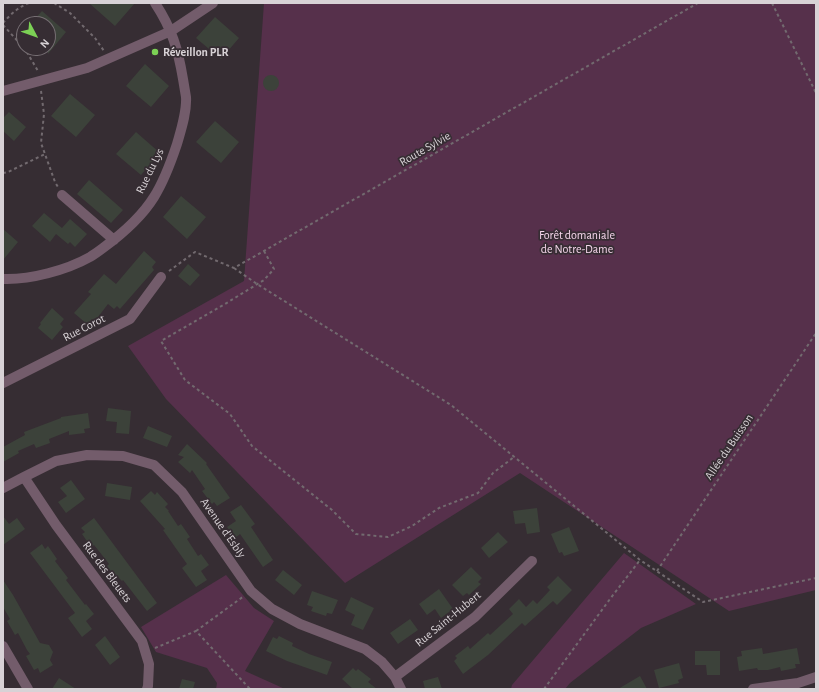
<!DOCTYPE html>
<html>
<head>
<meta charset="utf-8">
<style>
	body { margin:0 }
	#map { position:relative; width:819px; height:692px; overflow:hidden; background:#362d33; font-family:"Alegreya Sans",sans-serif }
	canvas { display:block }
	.frame { position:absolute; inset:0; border:4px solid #d8d2d6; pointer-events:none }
	.north { position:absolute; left:16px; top:16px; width:40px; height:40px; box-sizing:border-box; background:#362d33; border:1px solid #776f74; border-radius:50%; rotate:131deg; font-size:11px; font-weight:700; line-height:16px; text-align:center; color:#d8d2d6 }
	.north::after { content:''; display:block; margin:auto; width:14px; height:18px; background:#7cd155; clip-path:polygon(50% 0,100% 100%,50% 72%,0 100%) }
</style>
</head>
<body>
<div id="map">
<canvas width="819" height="692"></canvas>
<div class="frame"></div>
<div class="north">N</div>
</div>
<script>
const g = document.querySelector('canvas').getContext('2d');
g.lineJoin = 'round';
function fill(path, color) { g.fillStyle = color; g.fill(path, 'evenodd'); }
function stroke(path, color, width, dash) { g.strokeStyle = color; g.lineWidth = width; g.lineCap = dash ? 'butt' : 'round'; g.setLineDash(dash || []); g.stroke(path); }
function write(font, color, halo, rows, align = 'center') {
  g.font = font + ' "Alegreya Sans",sans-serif'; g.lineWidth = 3.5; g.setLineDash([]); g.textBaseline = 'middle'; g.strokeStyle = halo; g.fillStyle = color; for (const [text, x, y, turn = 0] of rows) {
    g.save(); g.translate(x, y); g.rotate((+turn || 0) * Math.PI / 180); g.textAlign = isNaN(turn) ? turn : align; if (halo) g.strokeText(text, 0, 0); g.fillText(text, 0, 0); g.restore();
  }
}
const green = new Path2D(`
	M264 3H816V590L729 611 520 473 345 583 166 399 128 346 244 281Z
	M624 553 696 604 641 628 570 683 565 689H511L512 685Z
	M226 575 254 608 274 621 245 671 285 689H216L217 683 207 668 156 652 141 627Z`);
const building = new Path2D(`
	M89 3H135L115 26Z
	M42 11 66 32 48 54V24H30Z
	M215 17 239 38 221 59 196 38Z
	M145 64 169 86 151 107 126 86Z
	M263 83a8 8 0 1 1 16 0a8 8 0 1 1-16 0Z
	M70 94 95 115 76 137 51 116Z
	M9 112 26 127 14 141 3 131V118Z
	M215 121 239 142 221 163 196 142Z
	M136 132 160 153 141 175 116 154Z
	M89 180 123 210 111 223 77 194Z
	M181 196 206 217 187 239 163 217Z
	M44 213 62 228 70 219 87 234 75 247 70 242 68 244 56 234 50 242 32 226Z
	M3 229 18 242 3 260Z
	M144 251 156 262 152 267 154 270 120 309 117 306 114 309 108 304 95 321 92 319 87 324 74 313 91 294 88 292 104 274 116 284Z
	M188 264 200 275 190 286 178 276Z
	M52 308 64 319 60 324 63 327 52 340 38 328 41 324 40 323Z
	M108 408 131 411 129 434 116 433 117 422 106 421Z
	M88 413 90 428 84 429 85 433 69 435V431L49 439 50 443 36 448 34 444 18 451 19 453 3 462V447L25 435 24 432 61 418V417Z
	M148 426 172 436 167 447 143 438Z
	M187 444 207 463 206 464 230 498 217 506 214 502 212 504 202 491 205 489 192 470 190 473 178 462 184 457 178 455Z
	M71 480 85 499 66 513 58 502 67 496 60 488Z
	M107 483 132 487 130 500 105 496Z
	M151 491 155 495 157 492 168 504 165 507 169 511H168L178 526 181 524 190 537 187 539 198 556 201 554 209 565 201 571 207 580 196 587 182 568 187 564 163 530 165 529 140 501Z
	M241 505 255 524 251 527 273 560 263 567 240 534 235 538 227 527 236 521 230 512Z
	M537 508 540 532 527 534 525 523 515 524 513 511Z
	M3 516 9 524 17 518 25 529 3 545Z
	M94 518 157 603 147 611 123 580 122 581 118 577 116 578 107 566 109 564 106 560 94 545 91 547 82 534 85 532 81 528Z
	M569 527 579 551 564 556 562 552 559 553 551 534Z
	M498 532 508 542 489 558 481 548Z
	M42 544 45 549 48 546 57 559 55 561 68 578 66 580 85 605 86 604 94 614 86 621 92 629 82 637 68 618 75 613 30 553Z
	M471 567 482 578 478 582 481 584 469 595 467 593 463 596 452 585Z
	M283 570 302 585 294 595 275 580Z
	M558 576 572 590 557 605 553 601 525 626 522 623 488 655 463 674 454 661 457 658 455 656 468 646 470 649 488 633 490 635 513 614 509 609 519 599 526 607 533 600 537 604 550 590 547 587Z
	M3 580 13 595 40 643 49 645 53 652 50 660 53 665 40 673 38 668 34 670 26 656 30 654 27 650 18 633 15 635 7 621 10 619 3 607Z
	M439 589 453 609 441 618 435 609 427 615 419 604Z
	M312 591 338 600 332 614 327 613 326 616 311 611 313 607 307 605Z
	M351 597 374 608 363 630 351 625 355 615 345 610Z
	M410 619 418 630 398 644 390 633Z
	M105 636 120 657 110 665 95 645Z
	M279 636 293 643 292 646 309 654 332 662 327 675 287 661 266 651 273 637 277 639Z
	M762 648 763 654 797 648 800 664H795L796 668 781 671 780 667 768 670H758L757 668 739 671 737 657 742 656 741 651Z
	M695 651H720V675H707L706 665H695Z
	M679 663 683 678 678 680 679 683 659 688 654 670Z
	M353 668 356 671 358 669 371 679 368 682 377 689H353L342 679Z
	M640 676 647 689H618Z
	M438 677 442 689H425L423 681Z
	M59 678 76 689H52Z
	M182 679 195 682 193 689H179Z`);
const path = new Path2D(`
	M54 3 70 13 95 38 104 51
	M772 3 816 93
	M3 23C10 15 18 7 29 3
	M3 25 25 49 38 71
	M41 91 44 114 41 143 55 182 58 187
	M3 173 8 172 45 154
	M264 251 274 269 264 280 225 304 161 341 185 380 230 414 252 446 332 510 356 534 388 537 412 526 439 508 478 493 493 473 514 457
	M234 268 257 284 451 405 640 560 703 602 816 578
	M169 271 195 252 234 268 698 3
	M657 571 816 333
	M196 631 244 596
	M155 648 196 631 250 689
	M544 689 610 599 640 560`);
const street = new Path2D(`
	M3 91 87 68 171 31 213 3
	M62 195 114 240
	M3 279C30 280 67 270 90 257 95 254 99 251 103 248 122 234 141 218 154 197 164 181 171 162 177 144 181 130 187 112 186 97 185 91 184 85 183 79 178 49 172 29 155 3
	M3 383 130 319 161 277
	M24 477 56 525 142 641 149 664 148 686 147 689
	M3 488 24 477 56 461 87 455 123 456 154 465 182 492 251 591 272 609 300 624 365 649 382 662 395 677 401 689
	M3 646 28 689
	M395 677 475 617 532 561
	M753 689 798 683 816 677`);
const markers = [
	[155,52,4,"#7cd155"]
];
const poiNames = [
	["Réveillon PLR",163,52]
];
const streetNames = [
	["Route Sylvie",425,149,-30],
	["Rue du Lys",150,171,-64],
	["Rue Corot",84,328,-27],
	["Allée du Buisson",729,447,-56],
	["Avenue d'Esbly",223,528,55],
	["Rue des Bleuets",107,572,53],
	["Rue Saint-Hubert",448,619,-39]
];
const parkNames = [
	["Forêt domaniale",577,235],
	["de Notre-Dame",577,249]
];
fill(green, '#56304b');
fill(building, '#3c423a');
stroke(path, '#726a6f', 2, [3, 3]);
stroke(street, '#735c6b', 10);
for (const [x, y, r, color] of markers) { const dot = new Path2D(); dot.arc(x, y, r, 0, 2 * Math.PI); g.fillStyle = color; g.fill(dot); stroke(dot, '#362d33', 1.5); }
write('bold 12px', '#d8d2d6', '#362d33', poiNames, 'left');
write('12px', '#d8d2d6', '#362d33', streetNames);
write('12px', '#f6d6eb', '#362d33', parkNames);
</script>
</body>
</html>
